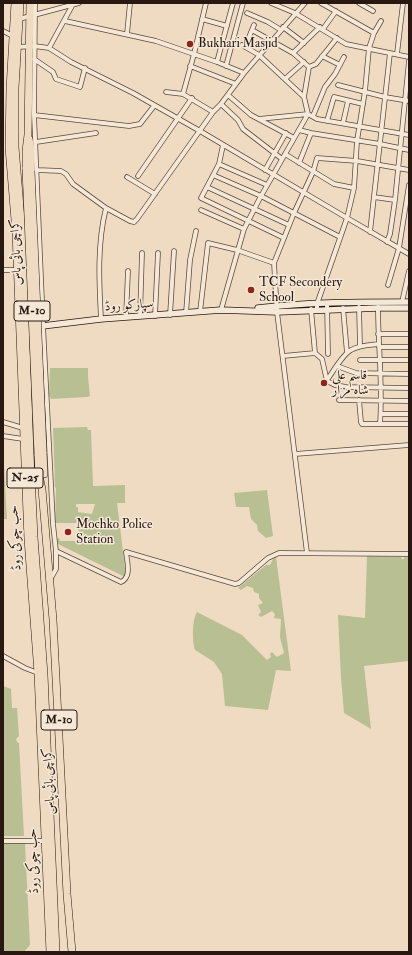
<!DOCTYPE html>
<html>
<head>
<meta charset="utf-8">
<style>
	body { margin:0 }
	#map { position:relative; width:412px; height:955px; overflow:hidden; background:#efdbc1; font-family:"IM FELL Double Pica",serif }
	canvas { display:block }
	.frame { position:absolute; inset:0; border:4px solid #291812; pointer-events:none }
</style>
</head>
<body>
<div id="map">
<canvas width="412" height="955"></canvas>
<div class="frame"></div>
</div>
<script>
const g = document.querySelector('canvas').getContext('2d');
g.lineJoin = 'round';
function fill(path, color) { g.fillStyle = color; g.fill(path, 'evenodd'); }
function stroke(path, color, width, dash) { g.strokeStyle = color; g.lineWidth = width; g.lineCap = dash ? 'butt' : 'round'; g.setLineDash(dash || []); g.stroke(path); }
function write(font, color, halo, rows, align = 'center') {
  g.font = font + ' "IM FELL Double Pica",Amiri,serif'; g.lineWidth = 3; g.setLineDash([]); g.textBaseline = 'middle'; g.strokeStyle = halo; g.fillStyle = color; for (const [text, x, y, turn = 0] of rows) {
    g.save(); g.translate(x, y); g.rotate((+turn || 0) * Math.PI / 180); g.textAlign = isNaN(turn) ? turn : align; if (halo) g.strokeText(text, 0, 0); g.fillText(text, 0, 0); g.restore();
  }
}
const green = new Path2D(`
	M50 368H88V377L90 396 87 397 51 399 49 395Z
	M87 427 88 430H91L93 486 125 485V503H117L126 576 125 577 58 544 57 539 59 538 60 541H79L78 523H55L56 488 55 487 53 428ZM76 504H95L92 514 78 512V507H76Z
	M3 466H4L7 519H3Z
	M267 490 273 536 266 538 258 531 257 525 251 519 249 507H236L234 493Z
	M367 556 401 557 402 559H404V557H409V661L364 666 371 729 344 713 341 678 338 615 365 618Z
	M276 557 291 671 276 670 268 710 225 706 222 674 214 662 195 650C192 641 192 620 197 612L242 635 267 660 271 657 270 654 272 652 277 657 284 653 280 637 281 619 274 618 275 614 272 611 261 617 258 615 261 612 258 605 263 603 259 598V594L254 592 253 588 247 586 241 590 238 588 266 565H270L273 559Z
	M3 686 11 689 12 708H17L19 736 16 739 17 742 19 743 24 836H3Z
	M3 843H25L30 945 24 952H3Z`);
const street = new Path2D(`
	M35 3 34 115 43 325 53 524 56 551V569L50 580
	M271 3 295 13 346 44 409 57
	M321 3 374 33
	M359 3 373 11
	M247 13 268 22 281 30
	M19 19 79 3
	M202 19 227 26
	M65 21 156 41 217 62 244 73 305 3
	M283 27 304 43
	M323 29 336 11
	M252 30 293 53 309 67
	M3 31 13 36
	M127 34 130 3
	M242 45 259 55 304 97 308 114 317 119 409 135
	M18 47 34 46 49 48 71 62 133 93 200 131 347 218 409 254
	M245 47 254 25
	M49 48 72 6
	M293 53 320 27
	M397 54 403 3
	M322 56 340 65
	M34 59 53 72 56 79 80 87 85 68
	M217 62 233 3
	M190 66 236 84
	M226 66 243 3
	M285 79 304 62
	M338 85 385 97 409 101
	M166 92 183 94 213 112
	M183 94 194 54 206 3
	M228 95 251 115 294 138
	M304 97 309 67 316 64 337 38
	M221 104 238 120 243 129 282 159
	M34 115 129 126 140 124 154 106
	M313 116 325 87 335 74 344 57
	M327 121 334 97 363 104
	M343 123 348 101
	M299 130 311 133 380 144 409 150
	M36 142 96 133
	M223 145 219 164 201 198 284 238
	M285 154 334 184 354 188
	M299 163 311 133
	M219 164 267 185
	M37 170 61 171 66 174 73 184 106 208
	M265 170 286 133
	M213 175 261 196 340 237
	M138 176 192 98
	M127 177 155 194
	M207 187 289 225
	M374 197 395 200 409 61
	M201 210 244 229
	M370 232 390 53
	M387 242 390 234 395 200
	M3 270H17
	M388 285 399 248 409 185
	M402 302 409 271
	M327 304 328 354
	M359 307 360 346
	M378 307C378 346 383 385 380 424
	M343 308 347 353
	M311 309 315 353 322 359 327 381
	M221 310 244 229 261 196 308 114 259 119
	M317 311V304L347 218 354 188 357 141 365 91 369 48 374 33 381 21
	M200 312 208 243 237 250 274 263
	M186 313 190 260 196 231
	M170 315 174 251
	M140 316 142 253
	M155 316 158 253
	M126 317 128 271
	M101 319C99 282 97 244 106 208L130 221 134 222 137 219 213 112 221 104 244 73
	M378 334H409
	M379 347H409
	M283 356 315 353
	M360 360H409
	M337 366 356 373 409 374
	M327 380C333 372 342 355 351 350 359 345 369 345 379 344
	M327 381 335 385 346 387 409 388
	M339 400 409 401
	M359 400 361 422 362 424H409
	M381 414H409
	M3 422 23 428
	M3 436 23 439
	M295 454 409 445
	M56 551 121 582C132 577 127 562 126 552L235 584 239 583 268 558 279 553 409 554
	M307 553 277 312 274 263 294 213 313 172 317 158 357 161 409 170
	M3 656 25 668 38 673
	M3 841H46`);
const secondary = new Path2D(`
	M258 308C308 302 359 302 409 302
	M34 327 101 319 221 310 277 312 378 308H409`);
const highway = new Path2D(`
	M15 3 10 89 9 148 16 232 28 539 38 673 50 952
	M20 3 15 88V147L22 231 30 454 34 537 44 675 56 952
	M29 139 31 150V171
	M26 169V151L28 135 30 3
	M43 452 44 474
	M38 454 39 476 42 489 53 620 67 894 72 952`);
const highwayBridge = new Path2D(`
	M26 169 38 454
	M31 171 43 452`);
const markers = [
	[190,44,4,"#8f2418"],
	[251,290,4,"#8f2418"],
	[324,383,4,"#8f2418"],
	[68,532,4,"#8f2418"]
];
const shields = [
	[32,311,36],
	[25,478,36],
	[59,720,36]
];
const shieldNames = [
	["M-10",32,311],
	["N-25",25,478],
	["M-10",59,720]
];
const poiNames = [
	["Bukhari Masjid",198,44],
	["TCF Secondery",259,283],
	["School",259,298],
	["قاسم علی",332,376],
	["شاہ مزار",332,391],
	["Mochko Police",76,525],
	["Station",76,540]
];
const streetNames = [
	["کراچی بائی پاس",17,252,-92],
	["سپارکو روڈ",129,306,-4],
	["حب چوکی روڈ",16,538,-93],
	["کراچی بائی پاس",50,781,-93],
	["حب چوکی روڈ",34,861,-92]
];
fill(green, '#b8c093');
stroke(street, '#5a493e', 5.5);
stroke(secondary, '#291812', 7);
stroke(highway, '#291812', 8);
stroke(street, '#f5e8d7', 4);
stroke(secondary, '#f5e8d7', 5.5);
stroke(highway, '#efdbc1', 7);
stroke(highwayBridge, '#291812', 8, []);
stroke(highwayBridge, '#efdbc1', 7);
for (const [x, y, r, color] of markers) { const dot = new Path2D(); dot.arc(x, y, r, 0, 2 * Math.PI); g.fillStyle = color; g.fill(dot); stroke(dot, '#f5e8d7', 1.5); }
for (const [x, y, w] of shields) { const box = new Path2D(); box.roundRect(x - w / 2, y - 10, w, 20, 3); g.fillStyle = '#f5e8d7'; g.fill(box); stroke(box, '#291812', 1); }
write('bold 12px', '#291812', null, shieldNames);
write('13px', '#291812', '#f5e8d7', poiNames, 'left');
write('13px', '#291812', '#f5e8d7', streetNames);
</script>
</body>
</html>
